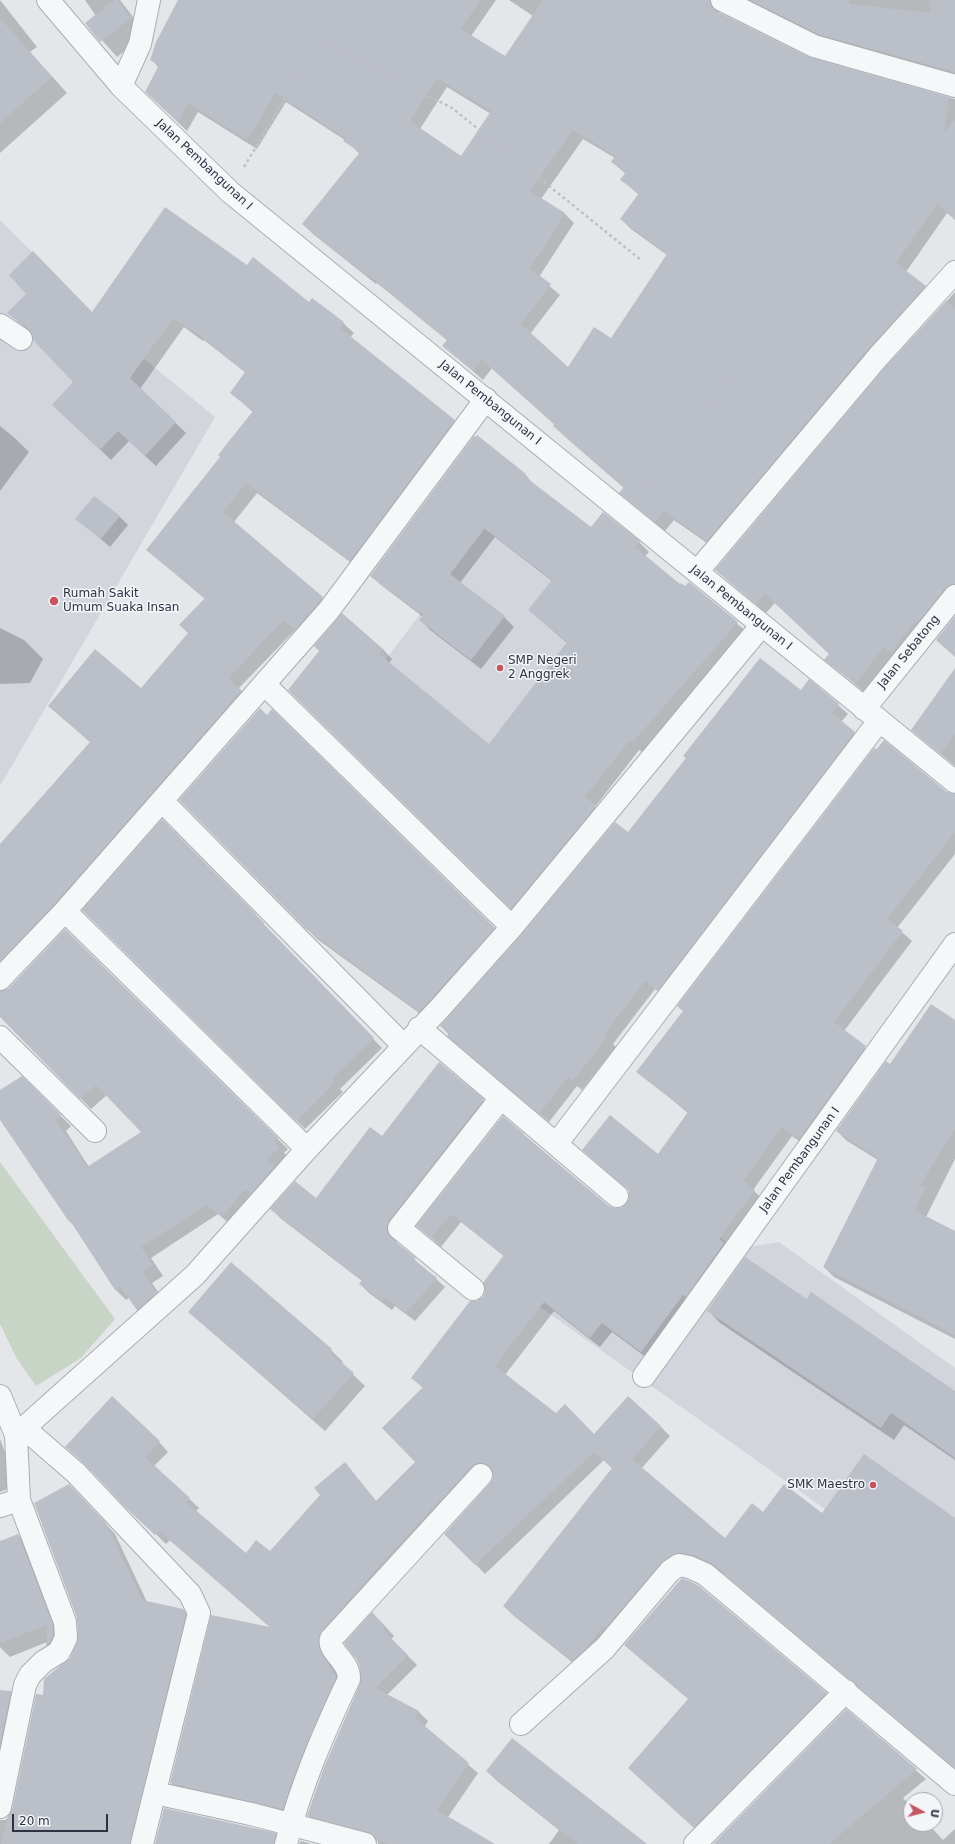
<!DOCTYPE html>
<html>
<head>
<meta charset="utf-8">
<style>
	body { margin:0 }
	#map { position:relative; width:955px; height:1844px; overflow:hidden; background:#e4e6ea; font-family:"DejaVu Sans",sans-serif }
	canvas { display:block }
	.north { position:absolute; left:903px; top:1792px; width:40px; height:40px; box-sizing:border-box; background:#f3f5f8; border:1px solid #a4a7af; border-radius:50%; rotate:97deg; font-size:11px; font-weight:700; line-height:16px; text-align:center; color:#2d3342 }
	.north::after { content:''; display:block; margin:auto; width:14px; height:18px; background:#c4545f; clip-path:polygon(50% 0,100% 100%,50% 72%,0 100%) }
	.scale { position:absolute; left:12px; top:1814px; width:96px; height:18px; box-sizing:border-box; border:2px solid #2d3342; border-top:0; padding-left:5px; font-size:12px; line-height:14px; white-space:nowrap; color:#2d3342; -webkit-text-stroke:3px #f3f5f8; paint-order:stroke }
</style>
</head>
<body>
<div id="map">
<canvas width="955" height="1844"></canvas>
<div class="north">U</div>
<div class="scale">20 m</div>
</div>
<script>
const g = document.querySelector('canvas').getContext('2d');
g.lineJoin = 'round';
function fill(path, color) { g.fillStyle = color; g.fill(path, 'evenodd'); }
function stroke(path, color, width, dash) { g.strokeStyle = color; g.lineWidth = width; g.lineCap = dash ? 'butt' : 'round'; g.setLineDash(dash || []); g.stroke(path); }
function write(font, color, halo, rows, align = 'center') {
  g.font = font + ' "DejaVu Sans",sans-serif'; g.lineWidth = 3; g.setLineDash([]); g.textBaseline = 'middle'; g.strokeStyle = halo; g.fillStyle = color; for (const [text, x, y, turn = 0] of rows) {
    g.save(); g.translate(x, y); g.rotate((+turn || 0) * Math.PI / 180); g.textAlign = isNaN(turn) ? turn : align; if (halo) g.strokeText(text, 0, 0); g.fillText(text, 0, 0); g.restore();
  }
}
const built = new Path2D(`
	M0 220 115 335 215 417 0 786Z
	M492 519 645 637 501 814 356 699Z
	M639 1177 736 1249 779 1242 955 1368V1601L540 1307 620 1206Z`);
const green = new Path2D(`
	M0 1162 115 1319 81 1358 36 1386 17 1359 0 1324Z`);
const shadow = new Path2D(`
	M0 0 37 47 30 52 67 93 0 153Z
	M85 0H120L146 34 117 57 87 23 96 16Z
	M179 0H496L471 36 505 57 533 16 509 0H724L719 11 720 14 810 59 955 99V220L947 213 906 272 935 296 717 550 674 520 665 531 621 493 624 488 563 435 555 425 492 368 483 380 444 346 448 341 377 283 376 284 313 234 303 224 360 154 345 140 286 102 257 149 198 112 187 131 156 101 159 68 152 60ZM447 87 491 114 461 157 420 129ZM583 139 615 158 612 162 626 174 622 180 639 195 621 219 631 229 667 255 611 340 569 369 530 334 560 295 539 277 574 223 564 213 541 199Z
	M742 0H955V79L829 44Z
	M247 267 343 323 354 333 350 338 454 421 465 431 361 570 257 493 234 522 333 608 306 640 295 630 239 688 251 702 0 983V855L91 743 49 705 141 690 189 633 205 599 147 550 221 457 253 412 231 393 246 373 204 340 203 341 184 327 140 389 186 433 156 466 129 441 111 460 64 415 75 382 33 334 8 313H92Z
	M955 292V597L865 693 826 659 830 654 775 603 766 613 716 570 888 366Z
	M0 426 16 439 29 452 0 491Z
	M525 474 534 485 591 528 639 542 649 552 645 556 680 586 686 588 689 583 747 632 642 752 639 750 595 807 605 816 521 918 289 690 383 649 392 659 389 663 489 745 567 643 529 610 552 581 495 537 460 583 504 617 514 627 481 669 430 630 421 620 423 617 381 585 371 576Z
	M119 516 128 525 110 547 77 519Z
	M0 618V628L24 640 43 659 30 683 0 684Z
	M955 670V766L912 730Z
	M801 692 838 705 848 714 841 722 864 742 667 999 655 989 613 1044 616 1047 582 1090 577 1086 549 1122 458 1045 441 1026 628 834Z
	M272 711 504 938 430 1021 317 939 180 800Z
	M947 793 955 795V854L897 928 912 941 844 1031 875 1057 809 1148 792 1136 753 1190 764 1200 651 1361 612 1332 600 1347 554 1311 505 1375 556 1415 594 1435 660 1426 670 1436 641 1469 725 1539 764 1513 955 1519V1768L724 1574 704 1565 691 1562 582 1670 514 1616 504 1606 613 1469 604 1460 485 1574 446 1534 491 1484 494 1478V1472H488L331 1640 345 1687 292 1818 181 1793 171 1783 272 1629 170 1540 166 1544 67 1447 159 1442 168 1452 154 1466 199 1508 196 1511 246 1555 270 1553 321 1495 345 1464 377 1502 416 1462 424 1389 412 1378 477 1302 484 1297 505 1257 461 1222 441 1247 418 1226 523 1134 608 1206 615 1209H622L627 1205 630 1198 629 1190 583 1150 658 1156 689 1114 638 1071Z
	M162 821 264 923 263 925 382 1048 340 1089 343 1092 305 1129 84 910Z
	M65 930 288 1149 284 1153 289 1158 233 1227 218 1214 151 1258 163 1276 152 1283 166 1304 148 1320 137 1310 129 1298 126 1300 115 1289 75 1226 68 1220 0 1118V1092L21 1077 71 1126 66 1131 89 1167 143 1132 107 1095 91 1109 0 1016V992L10 988Z
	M955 1020V1159L926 1217 955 1232V1339L834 1277 824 1267 878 1160 847 1141 837 1131 890 1066Z
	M439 1063 492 1109 395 1236 397 1244 445 1287 415 1321 395 1306 392 1310 369 1293 360 1284 362 1281 280 1218 272 1209 316 1199 382 1137Z
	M807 1301 955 1392V1460L904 1425 894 1440 720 1323 708 1310Z
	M189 1312 331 1350 343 1362 342 1364 365 1386 325 1431Z
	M0 1439 15 1479V1486L0 1492Z
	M79 1495 115 1534 147 1602 183 1610 192 1619 141 1844H0V1820H5L10 1816 13 1810 44 1696 71 1659 79 1638Z
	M18 1535 31 1548 65 1638 59 1658 47 1645V1642L10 1657 0 1647V1542Z
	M382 1623 394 1636 391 1639 417 1665 387 1695 418 1711 428 1721 424 1728 478 1773 448 1817 493 1844H378V1841L318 1825 308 1816 361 1684Z
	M0 1691 10 1692 20 1702 0 1800Z
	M826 1693 835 1702 703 1835 638 1776Z
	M846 1710 926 1779 903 1798 911 1806V1824H928L943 1840 955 1829V1844H714Z
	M487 1771 645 1844H549L559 1830 497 1781Z
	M275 1834 285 1844H156Z
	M301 1841 312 1844H299Z`);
const building = new Path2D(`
	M114 0H117L131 18 100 42 85 23Z
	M178 0H480L461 29 505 56 543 0H710L711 7 716 11 809 57 949 97 944 133 955 120V219L937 204 896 263 926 286 868 349 707 541 664 511 655 522 619 493 624 487 553 426 554 424 482 360 473 371 442 346 447 340 367 274 366 276 302 224 360 152 343 141 345 138 276 93 247 140 188 103 178 122 145 92 159 65 150 60 156 42ZM437 78 491 111 461 156 410 121ZM573 130 615 156 611 162 626 172 620 180 639 193 620 219 667 254 611 338 594 327 568 367 521 324 551 284 529 268 544 248 565 213 530 191Z
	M750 0H849V4L931 13 929 0H955V72L819 34Z
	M0 18 52 77 0 123Z
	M165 207 247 265 253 257 309 302 312 298 344 322 340 328 455 420 350 561 246 483 223 512 323 597 295 630 284 620 229 677 231 679 230 680 241 691 56 903 0 961V844L90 742 48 706 95 649 141 688 188 633 179 625 205 598 146 550 220 457 218 455 253 411 230 393 245 372 193 330 192 331 173 318 130 378 176 422 145 456 118 431 100 450 52 405 73 382 33 340 32 334 28 329 7 313 26 294 9 275 33 251 92 312Z
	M946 301 955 308V584L950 585 945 588 917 623 915 621 891 652 884 647 855 684 824 660 829 654 765 594 756 604 715 570 887 365Z
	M477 435 526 474 524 476 591 527 603 512 640 541 635 547 680 584 681 583 685 586 689 582 738 622 632 743 629 741 585 797 596 806 511 909 288 690 319 651 314 646 342 613 383 649 379 654 489 744 567 642 528 610 552 580 484 528 450 574 505 616 471 660 419 620 423 615 370 576 474 436 476 437Z
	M94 496 120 516 101 539 75 519Z
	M955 616V657L936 640Z
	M760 658 801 690 809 679 839 704 832 713 855 732 658 991 645 981 604 1034 607 1037 573 1081 568 1077 539 1114 447 1036 449 1033 440 1026 521 935 615 822 628 832 686 758 683 756Z
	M955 668V734L940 754 911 730Z
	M260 708 267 715 272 709 495 928 419 1012 306 929 179 800Z
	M884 740 947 792 955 794V832L887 919 903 931 834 1022 866 1046 799 1139 782 1127 743 1181 755 1190 719 1239 724 1243 686 1297 683 1295 641 1352 602 1323 590 1338 544 1302 495 1366 556 1413 565 1404 594 1434 628 1396 661 1426 632 1459 725 1538 752 1503 763 1512 784 1484 822 1513 864 1454 955 1518V1768L713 1564 694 1555 681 1553 672 1555 663 1561 605 1628 603 1626 585 1650 572 1661 503 1606 612 1468 594 1452 475 1565 444 1534 490 1483 493 1478V1472L489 1466 483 1463H478L472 1466 379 1566 322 1631 319 1638V1648L336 1677 302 1756 283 1809 170 1783 211 1615 270 1627 159 1531 155 1535 125 1507 85 1464 65 1447 112 1396 160 1441 145 1457 190 1498 186 1502 246 1553 256 1540 270 1551 320 1495 314 1488 345 1462 376 1501 415 1462 382 1428 423 1387 411 1378 470 1301H477L483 1297 485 1291 483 1283 504 1255 451 1214 431 1238 416 1226 503 1116 524 1134 523 1135 609 1206 615 1208H622L626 1204 629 1198V1191L625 1187 582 1150 610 1115 658 1154 688 1112 636 1072 683 1011 677 1006 874 748 877 749Z
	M162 819 256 914 255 915 374 1038 332 1079 335 1082 296 1121 82 910Z
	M65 929 278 1138 274 1142 279 1147 267 1160 275 1166 251 1194 245 1189 222 1217 206 1205 141 1247 153 1265 143 1272 157 1293 137 1310 120 1286 115 1290 69 1219 68 1220 0 1120V1090L22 1076 61 1115 56 1120 87 1167 141 1132 96 1085 80 1099 0 1017V991L9 988Z
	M931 1004 955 1020V1129L920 1185 926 1188 914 1210 955 1231V1335L823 1267 878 1158 836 1131 886 1061 890 1064Z
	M439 1062 484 1099 389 1220 387 1226V1232L391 1238 416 1258 414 1260 437 1278 406 1313 386 1298 383 1302 359 1284 362 1280 270 1209 295 1181 316 1198 370 1127 382 1136Z
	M745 1257 807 1299 811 1292 955 1391V1458L891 1413 881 1428 707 1311Z
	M231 1262 332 1349 329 1352 354 1373 313 1419 188 1312Z
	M69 1484 106 1523 142 1600 183 1609 186 1614 130 1844H1L8 1816 12 1810 36 1694 43 1695 44 1679 70 1658 78 1638 77 1618 34 1503Z
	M18 1534 53 1625V1635L49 1643 46 1646 47 1625 0 1643V1541Z
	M682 1578 698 1585 827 1693 694 1828 628 1768 688 1699 624 1645Z
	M372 1612 385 1626 382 1629 408 1655 375 1688 419 1711 415 1718 469 1763 437 1810 495 1844H389L377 1840 373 1835 368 1832 307 1816 325 1765 360 1684V1668L357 1660 344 1643Z
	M0 1690 11 1691 0 1745Z
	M846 1709 917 1769 829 1844H713Z
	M512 1738 647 1844H578L486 1771Z
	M164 1808 276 1833 274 1844H155Z`);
const path = new Path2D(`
	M244 167 314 50 323 46 334 47 452 108 641 260
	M642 492 706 412 836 229`);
const minor = new Path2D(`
	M48 0 121 86 230 192 955 782
	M722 0 814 46 955 86
	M121 86 140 44 149 0
	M0 325 21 339
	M697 572 878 357 955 272
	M264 684 512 927
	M864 709 955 596
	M162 801 403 1045
	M65 911 307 1149
	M0 979 65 911 329 610 486 399
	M419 1028 617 1196
	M0 1037 95 1131
	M557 1143 879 721
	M473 1289 399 1228 501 1098
	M644 1376 955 944
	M0 1396 16 1435 19 1500 65 1622 66 1638 59 1652 43 1662 30 1675 25 1685 0 1807
	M24 1428 76 1473 190 1594 199 1613 142 1844
	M16 1435 195 1275 307 1149 439 1009 512 927 762 625
	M0 1506 19 1500
	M521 1724 605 1648 670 1571 679 1565 689 1567 705 1574 955 1784
	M155 1793 251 1814 365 1844
	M286 1844C300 1787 324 1732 349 1679 350 1661 327 1651 331 1639L481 1475
	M695 1844 846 1691`);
const markers = [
	[54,601,5,"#c4545f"],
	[500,668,4,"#c4545f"],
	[873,1485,4,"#c4545f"]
];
const streetNames = [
	["Jalan Pembangunan I",204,165,43],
	["Jalan Pembangunan I",490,403,39],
	["Jalan Pembangunan I",741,608,39],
	["Jalan Sebatong",909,652,-51],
	["Jalan Pembangunan I",800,1160,-54]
];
const poiNames = [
	["Rumah Sakit",63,594],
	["Umum Suaka Insan",63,608],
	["SMP Negeri",508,661],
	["2 Anggrek",508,675],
	["SMK Maestro",865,1485,"right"]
];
fill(built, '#d2d5dc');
fill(green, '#c8d4c6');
fill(shadow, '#0003');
fill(building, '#bbbfc7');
stroke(minor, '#a9adb4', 24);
stroke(path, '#bec0c6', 2.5, [3, 3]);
stroke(minor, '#f6f7f9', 22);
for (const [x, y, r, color] of markers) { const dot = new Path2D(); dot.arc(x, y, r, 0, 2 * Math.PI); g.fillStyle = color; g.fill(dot); stroke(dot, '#f3f5f8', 1.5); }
write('12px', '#2d3342', '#f3f5f8', streetNames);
write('12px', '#2d3342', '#f3f5f8', poiNames, 'left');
</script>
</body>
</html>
